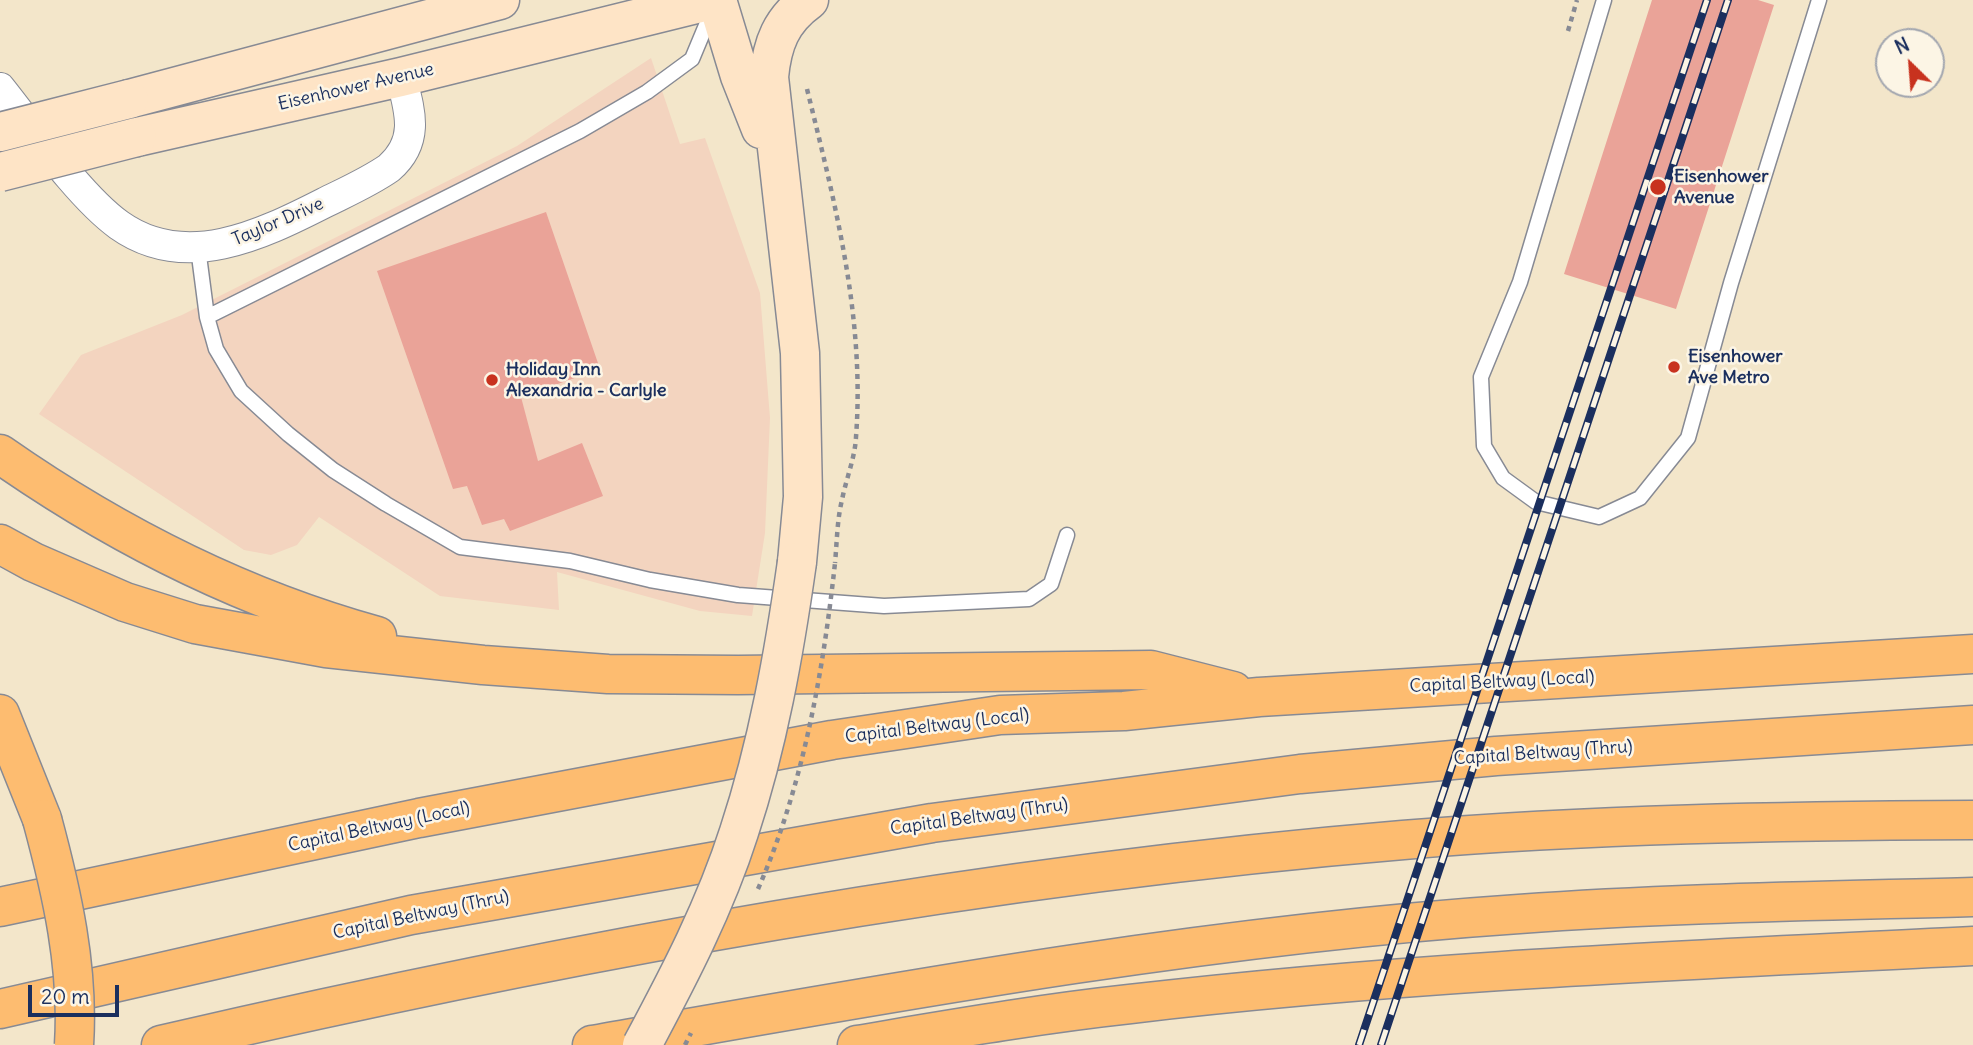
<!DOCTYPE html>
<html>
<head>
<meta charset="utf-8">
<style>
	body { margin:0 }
	#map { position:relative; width:1973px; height:1045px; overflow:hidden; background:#f3e6ca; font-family:Delius,sans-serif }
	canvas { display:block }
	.north { position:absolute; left:1875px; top:28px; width:70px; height:70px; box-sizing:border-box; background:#fcf5e5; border:2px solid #a2a6af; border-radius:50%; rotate:335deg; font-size:19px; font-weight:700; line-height:28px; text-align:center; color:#1b2f5e }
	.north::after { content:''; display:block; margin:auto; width:24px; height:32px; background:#c8321e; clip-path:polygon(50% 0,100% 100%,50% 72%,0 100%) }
	.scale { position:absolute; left:28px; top:985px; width:91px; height:32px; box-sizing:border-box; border:4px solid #1b2f5e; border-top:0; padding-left:9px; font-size:21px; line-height:24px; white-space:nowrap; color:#1b2f5e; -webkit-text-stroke:5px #fcf5e5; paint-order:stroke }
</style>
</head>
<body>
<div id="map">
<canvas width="1973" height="1045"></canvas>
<div class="north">N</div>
<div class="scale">20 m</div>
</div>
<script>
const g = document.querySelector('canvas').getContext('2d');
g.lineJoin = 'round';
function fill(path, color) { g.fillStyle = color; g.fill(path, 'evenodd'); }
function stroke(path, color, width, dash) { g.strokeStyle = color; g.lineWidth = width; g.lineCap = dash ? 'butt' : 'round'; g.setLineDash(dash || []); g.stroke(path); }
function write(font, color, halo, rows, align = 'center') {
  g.font = font + ' Delius,sans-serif'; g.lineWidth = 5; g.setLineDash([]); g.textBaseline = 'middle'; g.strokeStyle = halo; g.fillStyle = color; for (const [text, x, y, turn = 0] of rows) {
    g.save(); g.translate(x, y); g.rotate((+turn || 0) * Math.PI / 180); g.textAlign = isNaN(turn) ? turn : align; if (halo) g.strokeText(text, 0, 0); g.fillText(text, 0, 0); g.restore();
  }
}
const built = new Path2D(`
	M651 58 680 144 705 138 760 293 770 418 765 533 752 616 700 611 557 572 559 610 440 596 319 517 297 545 271 555 244 550 39 414 81 355 182 315 517 146Z`);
const building = new Path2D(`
	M1652 0H1758L1774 5 1676 309 1564 274Z
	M546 212 600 369 521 397 538 461 582 443 603 496 510 531 504 519 482 525 467 486 453 489 377 271Z`);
const path = new Path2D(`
	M1568 31 1577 0
	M807 89C835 203 865 318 856 437 855 458 846 479 842 500 837 520 837 542 835 563`);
const lane = new Path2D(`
	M1604 0 1520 282 1481 377 1484 446 1503 478 1536 502 1599 517 1640 498 1688 438 1731 283 1819 0
	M198 248 207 317 216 349 241 391 288 434 333 470 386 504 460 547 570 561 650 580 738 595 884 606 1029 599 1051 584 1067 535
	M207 317 580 131 647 92 692 59 712 11`);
const street = new Path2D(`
	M0 88C32 128 79 196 119 225 185 272 261 235 324 203 346 192 369 182 389 168 420 141 410 111 401 77`);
const secondary = new Path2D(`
	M717 0 740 76 761 129
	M129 99 500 0
	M137 137 401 77 712 0
	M797 562 803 497 800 353 769 77C772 44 781 20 809 0`);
const highway = new Path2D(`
	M0 454C116 535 240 598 377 636
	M0 544 33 562 125 602 195 624 326 648 483 665 608 674 738 675 1151 670 1233 691
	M0 714 42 819
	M0 907 419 818 832 740 1000 715 1124 711 1259 697 1973 654
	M0 1009 411 915 932 823 1300 774 1496 756 1973 725
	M161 1045C571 950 984 875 1403 840 1592 824 1783 821 1973 820
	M592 1045C899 991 1207 935 1519 914 1670 903 1822 901 1973 897
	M857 1045C947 1030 1038 1014 1130 1004 1410 971 1692 960 1973 946`);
const rail = new Path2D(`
	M1359 1045 1707 0
	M1381 1045 1728 0`);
const pathBridge = new Path2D(`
	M758 889C803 787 823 673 835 563
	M685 1045 691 1033`);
const secondaryBridge = new Path2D(`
	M0 132 129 99
	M0 172 137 137
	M642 1045C679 976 715 907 739 832 768 744 784 654 797 562`);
const highwayBridge = new Path2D(`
	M42 819C62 893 79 968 74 1045`);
const markers = [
	[1658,187,9,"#c8321e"],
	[1674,367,7,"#c8321e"],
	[492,380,7,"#c8321e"]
];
const streetNames = [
	["Eisenhower Avenue",356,87,-13],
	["Taylor Drive",278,222,-23],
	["Capital Beltway (Local)",1502,682,-3],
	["Capital Beltway (Local)",937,726,-7],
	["Capital Beltway (Thru)",1543,753,-4],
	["Capital Beltway (Thru)",979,817,-8],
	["Capital Beltway (Local)",379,827,-12],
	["Capital Beltway (Thru)",421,915,-12]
];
const poiNames = [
	["Eisenhower",1674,177],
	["Avenue",1674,198],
	["Eisenhower",1688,357],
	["Ave Metro",1688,378],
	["Holiday Inn",506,370],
	["Alexandria - Carlyle",506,391]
];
fill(built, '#f3d4bf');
fill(building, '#eaa398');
stroke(lane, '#878a94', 17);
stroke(street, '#878a94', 32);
stroke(secondary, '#878a94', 41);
stroke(highway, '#878a94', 41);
stroke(path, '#878a94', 4.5, [5, 5]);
stroke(lane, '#fff', 14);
stroke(street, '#fff', 30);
stroke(secondary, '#fee4c6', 38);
stroke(highway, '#fdbc70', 38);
stroke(rail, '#1b2f5e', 8);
stroke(rail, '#fcf5e5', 5, [16]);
stroke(secondaryBridge, '#878a94', 41, []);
stroke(highwayBridge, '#878a94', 41, []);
stroke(pathBridge, '#878a94', 4.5, [5, 5]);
stroke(secondaryBridge, '#fee4c6', 38);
stroke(highwayBridge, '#fdbc70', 38);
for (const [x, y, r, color] of markers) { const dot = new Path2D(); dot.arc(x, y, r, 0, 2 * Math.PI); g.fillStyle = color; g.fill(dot); stroke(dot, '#fcf5e5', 2.5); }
write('18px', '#1b2f5e', '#fcf5e5', streetNames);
write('bold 18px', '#1b2f5e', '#fcf5e5', poiNames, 'left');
</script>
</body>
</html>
